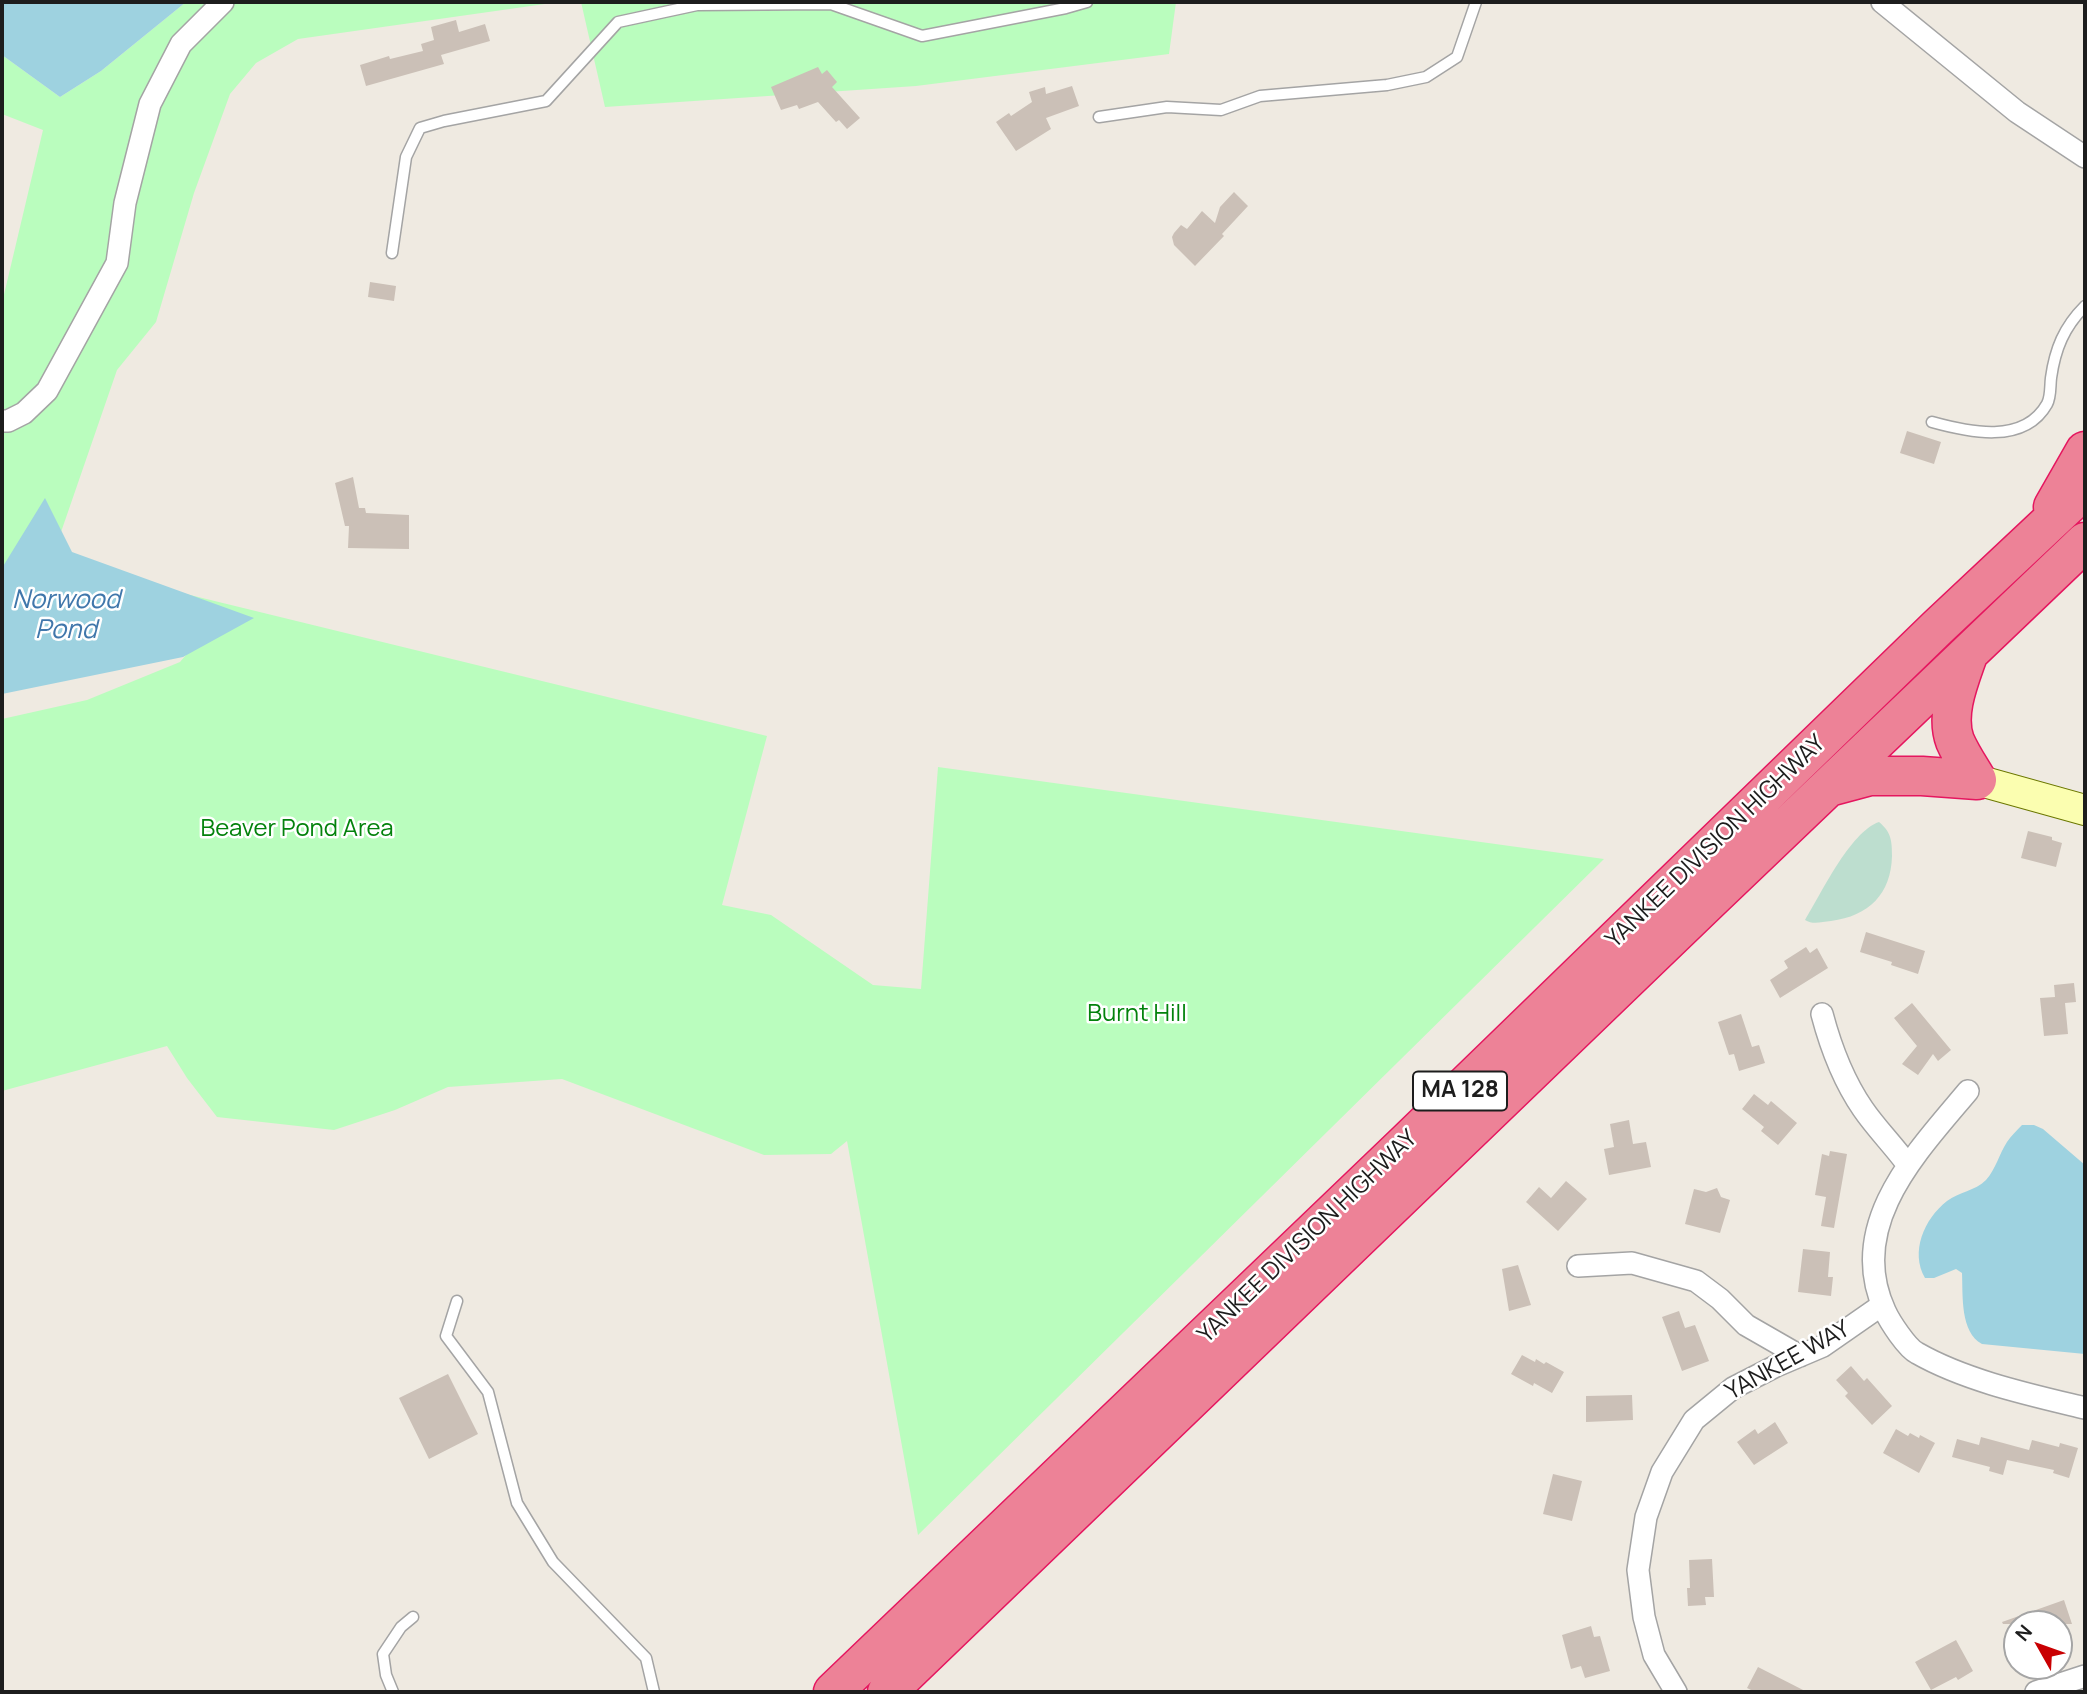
<!DOCTYPE html>
<html>
<head>
<meta charset="utf-8">
<style>
	body { margin:0 }
	#map { position:relative; width:2087px; height:1694px; overflow:hidden; background:#efeae1; font-family:Manrope,sans-serif }
	canvas { display:block }
	.frame { position:absolute; inset:0; border:4px solid #1d1d1d; pointer-events:none }
	.north { position:absolute; left:2003px; top:1610px; width:70px; height:70px; box-sizing:border-box; background:#fff; border:2px solid #a5a5a5; border-radius:50%; rotate:310deg; font-size:19px; font-weight:700; line-height:28px; text-align:center; color:#1d1d1d }
	.north::after { content:''; display:block; margin:auto; width:24px; height:32px; background:#c90002; clip-path:polygon(50% 0,100% 100%,50% 72%,0 100%) }
</style>
</head>
<body>
<div id="map">
<canvas width="2087" height="1694"></canvas>
<div class="frame"></div>
<div class="north">N</div>
</div>
<script>
const g = document.querySelector('canvas').getContext('2d');
g.lineJoin = 'round';
function fill(path, color) { g.fillStyle = color; g.fill(path, 'evenodd'); }
function stroke(path, color, width, dash) { g.strokeStyle = color; g.lineWidth = width; g.lineCap = dash ? 'butt' : 'round'; g.setLineDash(dash || []); g.stroke(path); }
function write(font, color, halo, rows, align = 'center') {
  g.font = font + ' Manrope,sans-serif'; g.lineWidth = 5; g.setLineDash([]); g.textBaseline = 'middle'; g.strokeStyle = halo; g.fillStyle = color; for (const [text, x, y, turn = 0] of rows) {
    g.save(); g.translate(x, y); g.rotate((+turn || 0) * Math.PI / 180); g.textAlign = isNaN(turn) ? turn : align; if (halo) g.strokeText(text, 0, 0); g.fillText(text, 0, 0); g.restore();
  }
}
const wetland = new Path2D(`
	M1879 822C1891 832 1892 840 1892 856 1891 894 1869 916 1831 921 1821 922 1813 925 1805 920 1821 894 1850 832 1879 822Z`);
const park = new Path2D(`
	M186 2H559L298 39 256 63 230 94 194 193 156 322 117 370 51 561 767 736 722 905 771 915 873 985 921 989 938 767 1604 859 918 1535 847 1141 831 1154 764 1155 562 1079 448 1087 395 1110 334 1130 217 1117 187 1078 167 1046 2 1091V719L87 700 180 662 186 655 2 594V303L43 130 2 114V55L60 97 101 71Z
	M581 2H1176L1169 54 916 86 605 107Z`);
const water = new Path2D(`
	M2 2H186L101 71 60 97 2 55Z
	M45 498 72 552 254 618 183 657 2 694V568Z
	M2022 1125H2034L2043 1129 2085 1165V1354L1982 1344C1960 1332 1963 1296 1962 1273L1956 1269 1934 1278H1925C1910 1252 1924 1219 1947 1201 1959 1192 1975 1191 1986 1180 1996 1169 1999 1154 2007 1142 2011 1136 2017 1130 2022 1125Z`);
const building = new Path2D(`
	M456 20 459 32 485 24 490 41 441 55 444 64 366 86 360 65 389 56 390 59 423 51 421 44 434 40 431 27Z
	M818 67 822 74 827 70 837 82 832 87 860 118 847 129 839 120 836 122 818 102 799 109 797 105 781 110 771 87Z
	M1072 86 1079 106 1046 118 1051 129 1016 151 996 122 1009 113 1011 116 1032 102 1029 92 1045 87 1046 94Z
	M1234 192 1248 206 1222 234 1224 236 1195 266 1174 245 1172 237 1174 233 1181 225 1187 229 1202 211 1215 223 1220 207Z
	M370 282 396 286 394 301 368 297Z
	M1907 431 1941 442 1934 464 1900 453Z
	M353 477 359 508H365L366 513 409 515V549L348 548 349 526H345L335 483Z
	M2028 831 2052 837V840L2062 843 2056 867 2021 858Z
	M1866 932 1925 951 1918 974 1891 965 1892 962 1860 952Z
	M1806 947 1810 953 1817 948 1828 968 1780 998 1770 980 1788 968 1784 961Z
	M2074 983 2076 1002 2065 1003 2068 1034 2044 1036 2040 998 2055 997 2054 985Z
	M1912 1003 1951 1050 1938 1061 1933 1054 1918 1075 1902 1064 1917 1046 1894 1018Z
	M1741 1014 1752 1047 1759 1045 1765 1063 1739 1071 1734 1054 1729 1055 1718 1022Z
	M1754 1094 1768 1105 1771 1101 1797 1123 1778 1145 1761 1131 1764 1127 1742 1109Z
	M1629 1120 1633 1144 1646 1142 1651 1167 1609 1175 1604 1149 1614 1147 1610 1124Z
	M1830 1151 1847 1154 1834 1228 1821 1226 1826 1197 1815 1195 1822 1154 1829 1156Z
	M1566 1181 1587 1199 1558 1231 1526 1202 1539 1187 1551 1198Z
	M1717 1188 1721 1197 1730 1200 1720 1233 1685 1224 1694 1189 1706 1192Z
	M1803 1249 1830 1252 1828 1277H1833L1831 1296 1798 1292Z
	M1518 1265 1531 1305 1509 1311 1502 1269Z
	M1679 1311 1685 1328 1695 1325 1709 1361 1682 1371 1662 1317Z
	M1522 1355 1535 1362 1536 1359 1544 1364 1546 1362 1564 1372 1552 1393 1534 1383 1533 1386 1511 1374Z
	M1851 1366 1864 1381 1867 1378 1892 1406 1872 1425 1845 1396 1848 1393 1836 1380Z
	M448 1374 478 1434 429 1459 399 1398Z
	M1632 1395 1633 1420 1586 1422V1396Z
	M1775 1422 1788 1443 1754 1465 1737 1442 1755 1429 1758 1434Z
	M1896 1429 1908 1436 1910 1433 1919 1438 1920 1435 1935 1443 1919 1473 1883 1453Z
	M1981 1437 2029 1450 2032 1440 2059 1447 2060 1443 2078 1448 2069 1478 2053 1473 2054 1470 2007 1460 2003 1475 1989 1471 1990 1467 1952 1457 1957 1439 1979 1445Z
	M1553 1474 1582 1481 1572 1521 1543 1514Z
	M1712 1559 1714 1597H1705L1706 1605 1688 1606 1687 1588H1690L1689 1560Z
	M2064 1600 2072 1624H2003L2002 1622Z
	M1591 1626 1594 1637 1600 1636 1610 1671 1585 1678 1581 1666 1571 1669 1562 1635Z
	M1956 1640 1973 1671 1958 1680 1956 1677 1931 1690 1915 1662Z
	M1758 1667 1807 1692H1755L1747 1688Z`);
const service = new Path2D(`
	M1099 117 1167 107 1221 110 1260 96 1387 85 1426 77 1457 57 1476 2
	M392 253 406 157 420 128 444 121 546 101 618 22 697 5 831 4 922 36 1066 8 1087 2
	M1932 422C1968 432 2024 445 2047 404 2051 397 2050 386 2051 378 2055 349 2064 327 2085 306
	M457 1301 446 1336 488 1392 517 1503 553 1562 646 1658 654 1692
	M393 1692 386 1675 383 1654 401 1627 413 1617`);
const minor = new Path2D(`
	M1882 2 2017 112 2085 157
	M2 421H8L24 413 47 391 117 263 125 203 150 104 181 44 223 2
	M1822 1014C1831 1048 1843 1080 1863 1109 1876 1128 1893 1145 1907 1164
	M1968 1091C1917 1152 1845 1225 1885 1311 1890 1322 1907 1348 1917 1353 1966 1381 2031 1395 2085 1408
	M1578 1266 1632 1263 1696 1281 1720 1299 1746 1325 1800 1356
	M1676 1692 1654 1655 1644 1617 1638 1570 1646 1517 1662 1472 1694 1420 1733 1388 1776 1366 1823 1346 1882 1305
	M2036 1692 2085 1676`);
const secondary = new Path2D(`
	M1977 780 2085 810`);
const motorway = new Path2D(`
	M2053 507 2085 451
	M1968 655C1959 681 1945 714 1955 741 1961 755 1970 768 1977 780
	M1829 787 1870 776H1922L1977 780
	M833 1692 1408 1141 1938 627 2085 489
	M887 1692 1710 900 2085 542`);
const shields = [
	[1460,1091,94]
];
const shieldNames = [
	["MA 128",1460,1091]
];
const parkNames = [
	["Beaver Pond Area",297,829],
	["Burnt Hill",1137,1014]
];
const streetNames = [
	["YANKEE DIVISION HIGHWAY",1716,842,-44],
	["YANKEE DIVISION HIGHWAY",1308,1237,-44],
	["YANKEE WAY",1788,1361,-29]
];
const waterNames = [
	["Norwood",66,601],
	["Pond",66,631]
];
fill(wetland, '#bddecf');
fill(park, '#bafdbe');
fill(water, '#9ed2e0');
fill(building, '#cbc0b7');
stroke(service, '#a4a4a4', 13);
stroke(minor, '#a4a4a4', 24);
stroke(secondary, '#6b7700', 32);
stroke(motorway, '#e5165f', 41);
stroke(service, '#fff', 10);
stroke(minor, '#fff', 21);
stroke(secondary, '#fbfeb0', 30);
stroke(motorway, '#ed8297', 38);
for (const [x, y, w] of shields) { const box = new Path2D(); box.roundRect(x - w / 2, y - 19.5, w, 39, 5); g.fillStyle = '#fff'; g.fill(box); stroke(box, '#1d1d1d', 2); }
write('bold 23px', '#1d1d1d', null, shieldNames);
write('24px', '#03820c', '#fff', parkNames);
write('24px', '#1d1d1d', '#fff', streetNames);
write('italic 26px', '#4077ab', '#fff', waterNames);
</script>
</body>
</html>
